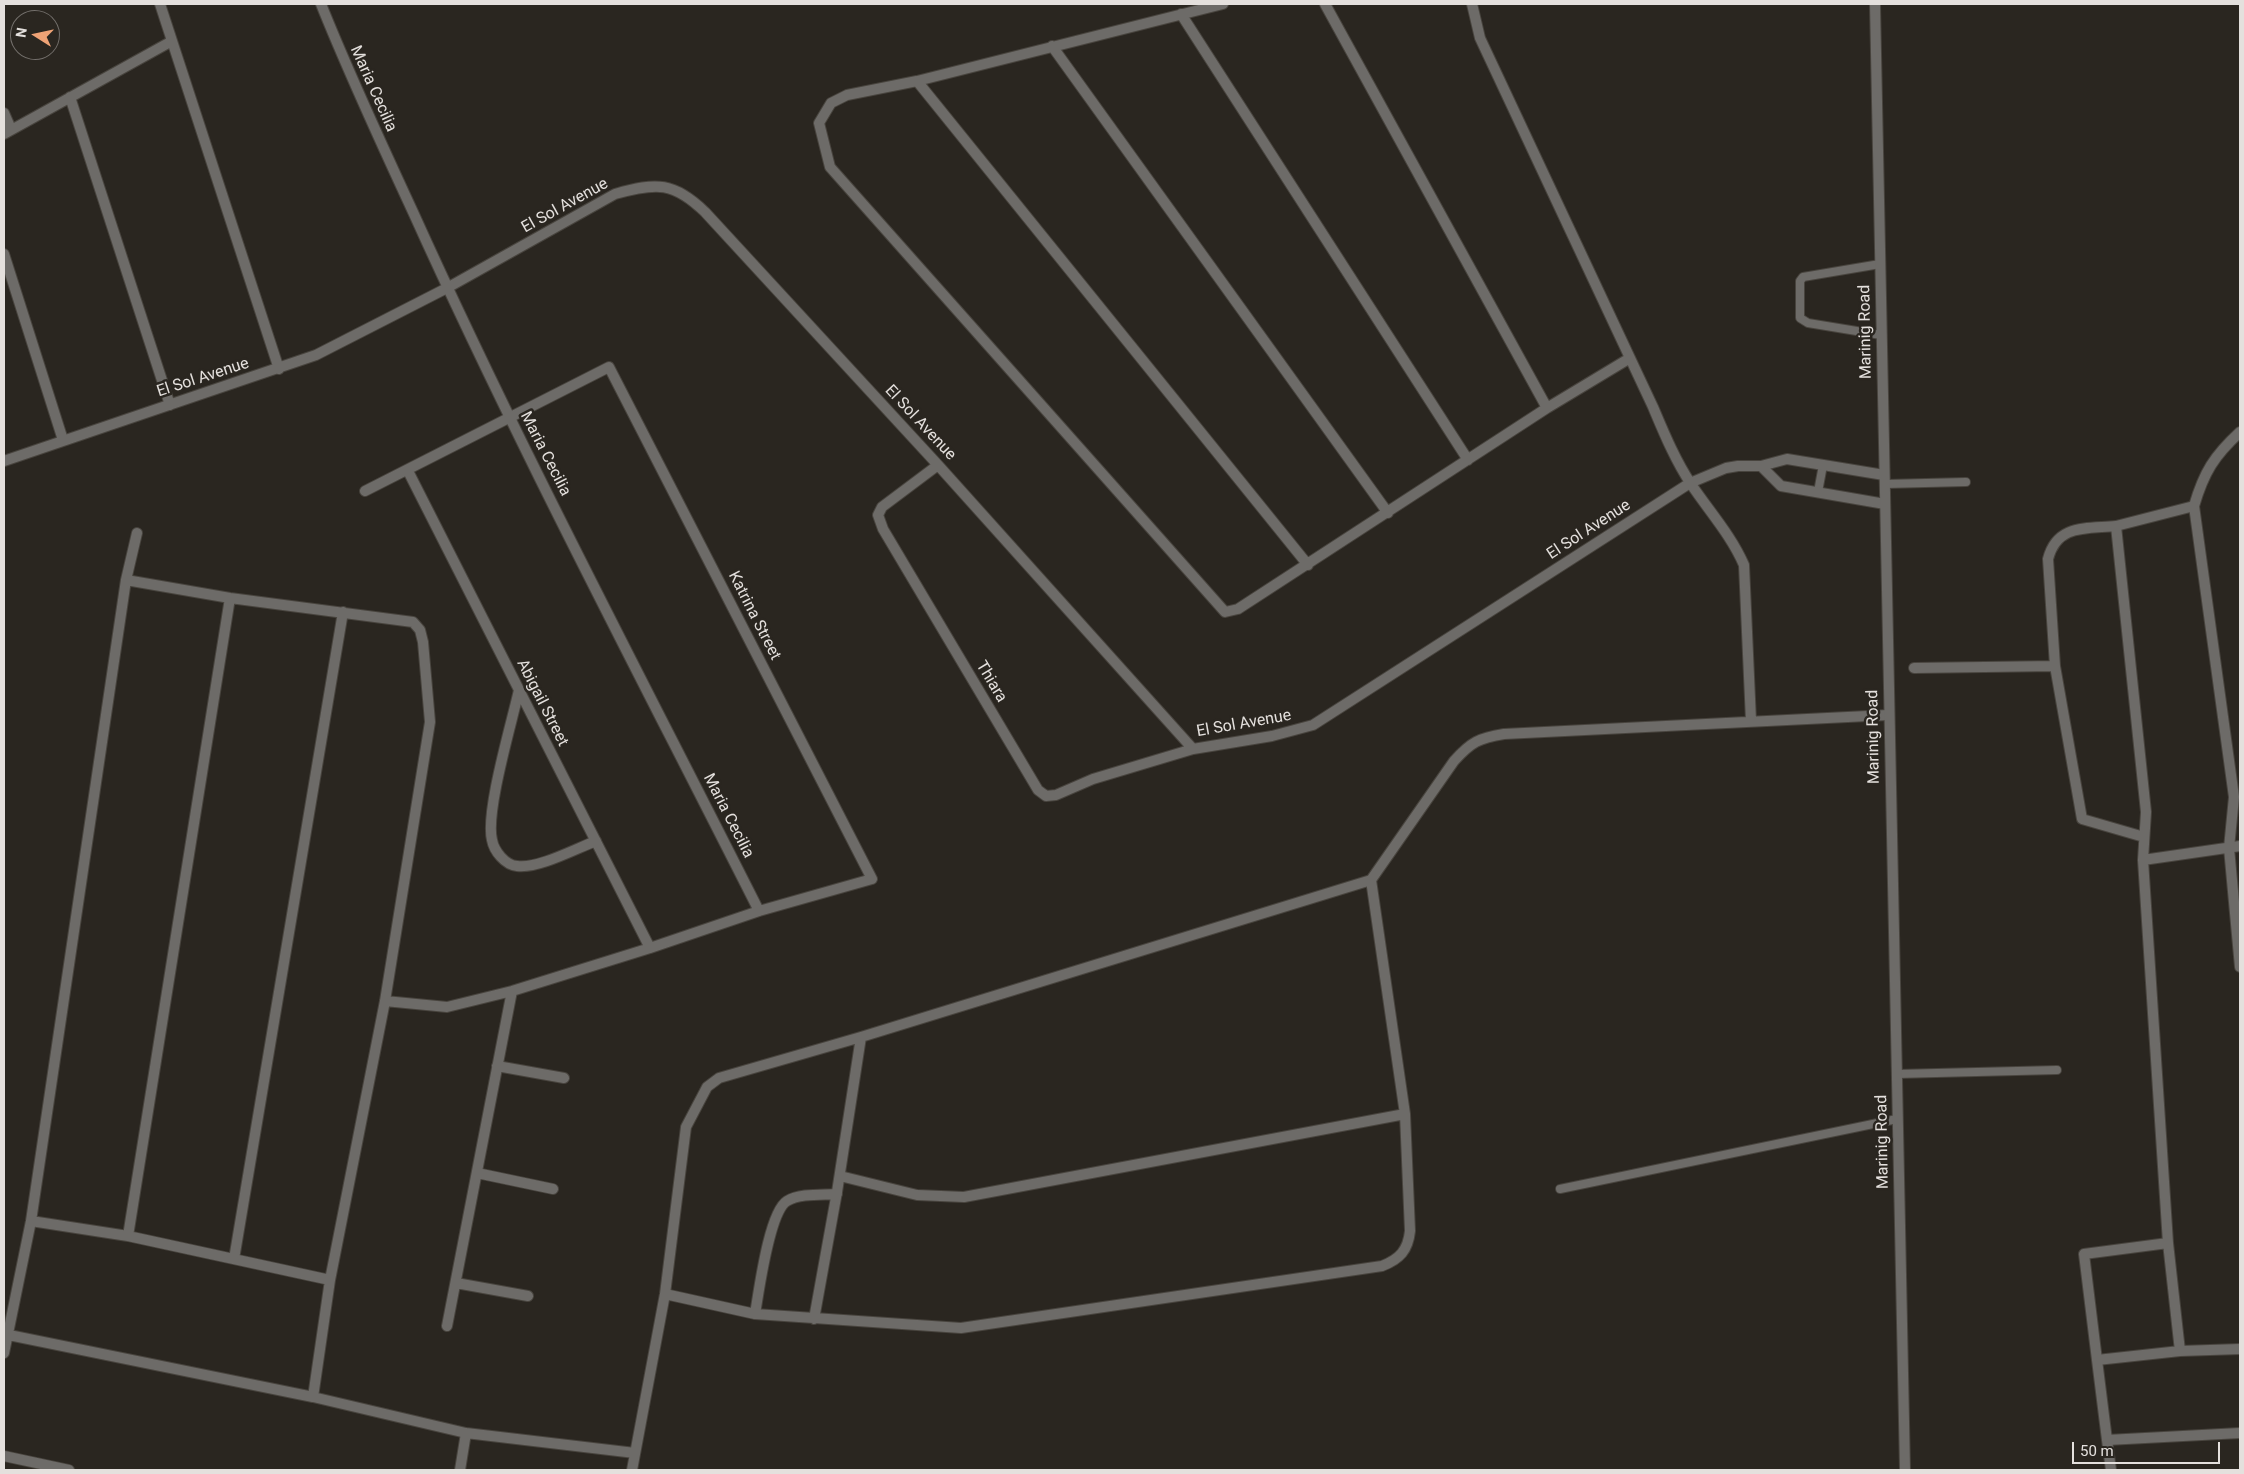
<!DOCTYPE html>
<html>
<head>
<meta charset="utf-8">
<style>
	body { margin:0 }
	#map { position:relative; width:2244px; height:1474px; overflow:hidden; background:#2a2620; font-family:Roboto,sans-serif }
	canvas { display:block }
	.frame { position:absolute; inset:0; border:5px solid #e4e0dd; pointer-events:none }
	.north { position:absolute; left:10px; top:10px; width:50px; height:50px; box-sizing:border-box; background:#2a2620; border:1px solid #74706c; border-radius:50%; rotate:280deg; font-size:14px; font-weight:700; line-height:20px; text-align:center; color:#e4e0dd }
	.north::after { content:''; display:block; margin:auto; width:18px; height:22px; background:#efa376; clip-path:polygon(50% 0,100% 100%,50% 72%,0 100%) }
	.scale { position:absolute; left:2072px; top:1442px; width:148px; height:22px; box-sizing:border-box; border:2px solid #e4e0dd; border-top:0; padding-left:6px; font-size:15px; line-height:18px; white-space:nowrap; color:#e4e0dd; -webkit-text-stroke:4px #2a2620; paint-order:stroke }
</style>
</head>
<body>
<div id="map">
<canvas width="2244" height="1474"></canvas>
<div class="frame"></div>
<div class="north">N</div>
<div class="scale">50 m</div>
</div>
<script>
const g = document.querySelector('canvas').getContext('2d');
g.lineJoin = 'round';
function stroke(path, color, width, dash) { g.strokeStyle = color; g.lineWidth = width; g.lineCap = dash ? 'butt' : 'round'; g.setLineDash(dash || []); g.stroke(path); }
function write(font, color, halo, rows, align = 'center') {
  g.font = font + ' Roboto,sans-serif'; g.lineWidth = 5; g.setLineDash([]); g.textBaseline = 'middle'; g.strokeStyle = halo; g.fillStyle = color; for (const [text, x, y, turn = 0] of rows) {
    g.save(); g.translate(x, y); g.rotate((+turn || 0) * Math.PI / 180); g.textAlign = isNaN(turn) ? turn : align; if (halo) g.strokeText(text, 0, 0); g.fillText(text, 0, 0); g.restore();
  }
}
const service = new Path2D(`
	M1880 264 1803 277 1800 281V318L1808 323 1881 335
	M1885 484 1966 482
	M1818 492 1823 465
	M1896 1074 2057 1070
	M1560 1189 1897 1119`);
const minor = new Path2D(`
	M160 4 279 369
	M321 4C349 74 381 143 413 212 520 449 642 679 759 911
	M1223 4 917 81 847 95 831 103 819 123 830 167 1225 612 1238 609 1547 408 1630 358
	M1325 4 1547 408
	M1472 4 1480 38 1653 407C1664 433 1675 460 1691 484 1709 511 1731 535 1744 565L1751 721
	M1181 14 1468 460
	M1052 46 1388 513
	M917 81 1308 565
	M70 97 170 405
	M4 113 11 129
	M4 134 172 41
	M4 254 63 440
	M2240 432C2214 456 2204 472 2194 506L2234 797 2229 848 2240 967
	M4 461 316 355 447 288 615 194C657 182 674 182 705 212L938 465 1193 749 1272 736 1313 725 1690 483 1726 468 1738 466H1761L1787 459 1884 475
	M938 465 882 507 878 515 883 529 1038 790 1046 796 1056 795 1093 779 1193 749
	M1761 466 1781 486 1885 504
	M408 471 650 948
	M365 491 609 367 872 879 759 911 650 948 512 991 447 1007 385 1001
	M2116 526C2086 529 2057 524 2048 559L2055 666 2082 819 2144 837
	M126 580 230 598 413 622 420 630 423 642 430 722 385 1001 330 1280 313 1397
	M1914 668 2055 666
	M519 690C512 722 485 812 492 840 494 851 505 865 517 866 538 869 575 849 596 841
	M2143 860 2146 812 2116 526 2194 506
	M497 1066 564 1078
	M477 1173 553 1189
	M840 1176 917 1195 964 1197 1405 1114
	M31 1221 128 1236 330 1280
	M128 1236 230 598
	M2168 1243 2143 860 2240 846
	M234 1259 343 612
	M456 1283 528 1296
	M665 1294 755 1314 961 1328 1382 1266C1400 1259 1408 1250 1410 1231L1405 1114 1371 880
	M755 1314C759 1291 769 1212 787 1201 800 1193 822 1195 837 1194
	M814 1319 837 1192 861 1037
	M447 1326 512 991
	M4 1334 313 1397 466 1433 635 1453
	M4 1353 31 1221 126 580 137 533
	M2097 1360 2084 1254 2168 1243 2180 1351
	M2107 1440 2097 1360 2180 1351 2240 1349
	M4 1456 69 1470
	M460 1470 466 1433
	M632 1470 665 1294 686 1127 707 1087 719 1078 861 1037 1371 880 1454 761C1471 742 1479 738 1504 734L1888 715
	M2111 1470 2107 1440 2240 1433`);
const tertiary = new Path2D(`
	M1875 4 1905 1470`);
const streetNames = [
	["Maria Cecilia",373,89,66],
	["El Sol Avenue",565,206,-29],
	["Marinig Road",1866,332,-91],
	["El Sol Avenue",203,378,-18],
	["El Sol Avenue",920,423,47],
	["Maria Cecilia",545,454,63],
	["El Sol Avenue",1589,530,-33],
	["Katrina Street",754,616,63],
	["Thiara",991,682,59],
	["Abigail Street",542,703,63],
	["El Sol Avenue",1244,724,-10],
	["Marinig Road",1874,737,-91],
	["Maria Cecilia",728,816,63],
	["Marinig Road",1883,1142,-91]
];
stroke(service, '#48443e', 10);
stroke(minor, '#48443e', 12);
stroke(tertiary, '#48443e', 12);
stroke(service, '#6d6b68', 8);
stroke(minor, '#6d6b68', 10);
stroke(tertiary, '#6d6b68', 10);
write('16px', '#e4e0dd', '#2a2620', streetNames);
</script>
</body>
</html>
